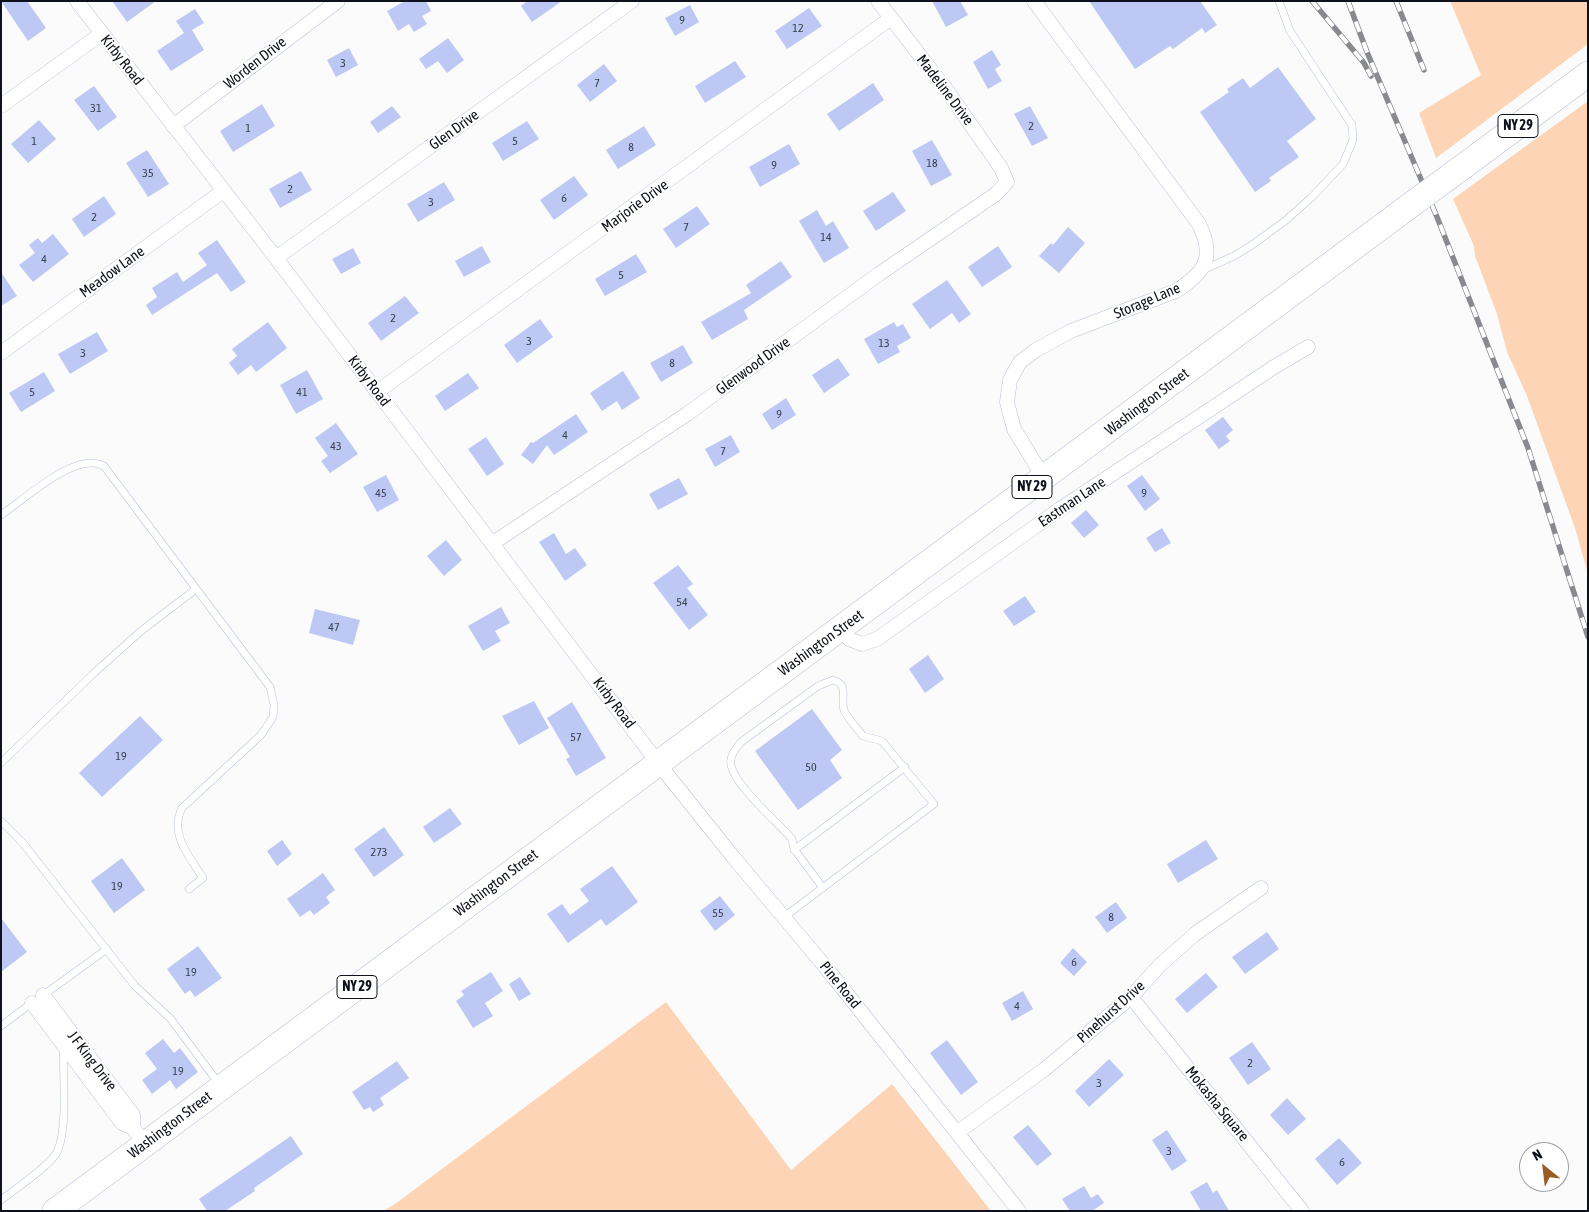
<!DOCTYPE html>
<html>
<head>
<meta charset="utf-8">
<style>
	body { margin:0 }
	#map { position:relative; width:1589px; height:1212px; overflow:hidden; background:#fbfbfb; font-family:"Asap Condensed",sans-serif }
	canvas { display:block }
	.frame { position:absolute; inset:0; border:2px solid #0f121c; pointer-events:none }
	.north { position:absolute; left:1519px; top:1142px; width:50px; height:50px; box-sizing:border-box; background:#fff; border:1px solid #9fa0a4; border-radius:50%; rotate:331deg; font-size:14px; font-weight:700; line-height:20px; text-align:center; color:#0f121c }
	.north::after { content:''; display:block; margin:auto; width:18px; height:22px; background:#9b5c23; clip-path:polygon(50% 0,100% 100%,50% 72%,0 100%) }
</style>
</head>
<body>
<div id="map">
<canvas width="1589" height="1212"></canvas>
<div class="frame"></div>
<div class="north">N</div>
</div>
<script>
const g = document.querySelector('canvas').getContext('2d');
g.lineJoin = 'round';
function fill(path, color) { g.fillStyle = color; g.fill(path, 'evenodd'); }
function stroke(path, color, width, dash) { g.strokeStyle = color; g.lineWidth = width; g.lineCap = dash ? 'butt' : 'round'; g.setLineDash(dash || []); g.stroke(path); }
function write(font, color, halo, rows, align = 'center') {
  g.font = font + ' "Asap Condensed",sans-serif'; g.lineWidth = 4; g.setLineDash([]); g.textBaseline = 'middle'; g.strokeStyle = halo; g.fillStyle = color; for (const [text, x, y, turn = 0] of rows) {
    g.save(); g.translate(x, y); g.rotate((+turn || 0) * Math.PI / 180); g.textAlign = isNaN(turn) ? turn : align; if (halo) g.strokeText(text, 0, 0); g.fillText(text, 0, 0); g.restore();
  }
}
const green = new Path2D(`
	M1450 1H1588V44L1436 158 1419 113 1481 75Z
	M1588 101V574L1575 528 1527 396 1507 352 1497 314 1475 256 1474 246 1453 199Z
	M666 1002 791 1170 892 1084 991 1211H383L395 1204Z`);
const building = new Path2D(`
	M1 1H27L46 28 28 41Z
	M112 1H156L127 22Z
	M405 1H426L431 11 422 16 427 24 414 32 409 24 398 31 387 11Z
	M527 1H562L532 22 521 6Z
	M932 1H960L968 15 946 27Z
	M1089 1H1200L1217 25 1205 33 1202 28 1173 49 1170 46 1135 69Z
	M690 5 699 22 675 36 665 18Z
	M809 8 822 26 787 49 775 31Z
	M195 9 204 23 192 30 204 50 171 71 157 51 184 33 176 21Z
	M448 38 464 60 447 73 438 61 426 69 419 59Z
	M349 48 358 65 336 77 327 60Z
	M992 50 1001 65 995 69 1002 81 988 89 973 62Z
	M735 61 746 77 705 103 695 86Z
	M604 64 617 81 590 102 577 85Z
	M1278 67 1316 119 1287 141 1299 157 1269 178 1271 181 1255 192 1200 112 1229 92 1227 89 1243 78 1250 88Z
	M873 83 884 100 839 131 827 114Z
	M94 86 117 117 98 131 74 100Z
	M262 104 275 126 233 152 220 131Z
	M392 106 401 117 378 133 370 122Z
	M1030 106 1048 138 1032 146 1014 114Z
	M39 120 56 139 28 163 11 144Z
	M527 121 539 139 503 161 492 143Z
	M644 126 656 145 618 169 606 150Z
	M932 140 952 175 931 186 912 151Z
	M789 144 800 164 760 187 749 167Z
	M147 150 169 184 148 197 126 163Z
	M301 171 312 190 280 208 269 189Z
	M574 176 588 195 554 220 540 200Z
	M444 182 455 200 418 222 407 204Z
	M893 192 906 211 876 231 863 211Z
	M104 196 116 214 84 237 72 219Z
	M697 206 710 224 676 248 663 229Z
	M817 210 826 226 833 221 849 248 824 263 799 221Z
	M1068 227 1085 243 1059 273 1039 256 1051 243 1053 245Z
	M53 234 69 254 33 282 19 265 35 253 29 245 38 238 42 243Z
	M217 240 246 282 231 292 217 273 152 315 146 305 157 297 152 288 177 272 183 282 207 265 198 253Z
	M482 246 491 262 464 277 455 261Z
	M998 246 1012 267 982 287 968 267Z
	M353 248 361 263 341 274 332 259Z
	M636 254 647 272 605 296 595 279Z
	M781 261 792 277 744 310 748 319 712 340 701 322 751 293 746 285Z
	M1 272 17 296 1 306Z
	M947 280 971 314 959 323 952 313 930 329 912 304Z
	M405 296 419 313 381 341 368 323Z
	M540 319 553 337 517 363 504 345Z
	M268 322 287 348 256 372 251 365 238 375 229 363 237 356 232 349Z
	M894 322 897 327 903 324 911 338 897 346 900 352 878 364 864 339Z
	M97 332 108 351 70 374 58 354Z
	M683 345 693 363 661 382 650 363Z
	M838 358 850 375 824 393 812 375Z
	M307 370 323 399 296 414 280 385Z
	M623 371 640 398 622 410 617 401 602 411 590 393Z
	M44 372 55 391 21 412 9 393Z
	M468 373 479 388 445 411 435 396Z
	M786 398 796 415 772 430 762 414Z
	M576 414 588 432 554 455 547 445 533 464 521 455 531 442 533 443Z
	M1223 417 1233 430 1226 436 1230 441 1219 449 1205 430Z
	M336 423 358 454 330 473 321 461 328 456 315 438Z
	M731 435 740 452 715 467 705 449Z
	M486 437 504 464 487 476 468 449Z
	M386 475 399 500 377 512 363 487Z
	M1142 475 1160 499 1145 511 1127 486Z
	M679 478 688 494 658 510 649 494Z
	M1086 510 1099 525 1084 538 1071 523Z
	M1162 528 1171 543 1155 552 1146 538Z
	M554 533 566 554 575 548 587 565 565 581 539 542Z
	M446 540 462 560 444 576 427 556Z
	M678 565 693 584 687 588 708 615 689 630 653 583Z
	M1025 596 1036 612 1014 626 1003 611Z
	M501 607 510 623 495 631 501 641 483 651 468 626Z
	M315 609 360 620 353 645 309 633Z
	M928 655 944 679 925 693 909 669Z
	M534 701 549 728 519 745 502 716Z
	M572 702 606 758 576 776 566 759 570 757 547 718Z
	M812 709 842 750 830 760 842 778 798 810 755 751Z
	M140 716 163 740 102 797 79 773Z
	M450 808 462 824 434 843 423 827Z
	M384 827 404 855 374 877 354 849Z
	M282 840 292 854 277 866 267 851Z
	M1206 840 1218 859 1178 883 1167 864Z
	M122 858 145 890 114 913 91 881Z
	M612 866 638 902 606 926 601 919 568 943 547 914 562 904 570 915 589 901 580 889Z
	M323 873 335 890 326 897 330 903 314 915 310 910 300 917 287 899Z
	M720 896 735 915 715 931 700 911Z
	M1116 902 1127 918 1107 933 1095 917Z
	M1 918 27 952 1 972Z
	M1267 932 1279 949 1245 974 1232 957Z
	M198 946 222 978 195 997 190 990 185 994 167 969Z
	M1073 948 1087 962 1074 976 1060 963Z
	M491 972 503 991 485 1003 493 1016 473 1028 456 1001 464 995 461 991Z
	M1206 973 1218 987 1187 1013 1175 999Z
	M520 977 531 994 519 1001 509 984Z
	M1023 991 1033 1009 1012 1021 1002 1003Z
	M163 1039 174 1053 180 1048 198 1072 176 1089 170 1080 152 1094 142 1080 157 1069 145 1053Z
	M947 1040 978 1082 961 1095 930 1053Z
	M1252 1042 1271 1069 1248 1085 1229 1058Z
	M1109 1059 1124 1075 1089 1107 1075 1091Z
	M397 1061 409 1078 380 1098 384 1105 373 1112 370 1107 364 1110 352 1092Z
	M1287 1098 1306 1119 1288 1135 1270 1115Z
	M1028 1125 1052 1154 1037 1166 1013 1137Z
	M1167 1130 1187 1161 1172 1171 1152 1140Z
	M291 1136 303 1154 254 1188 255 1191 225 1211H207L199 1199Z
	M1339 1138 1362 1163 1337 1185 1315 1159Z
	M1207 1182 1213 1193 1217 1190 1229 1211H1201L1190 1192Z
	M1084 1186 1091 1198 1098 1194 1104 1203 1092 1211H1070L1062 1199Z`);
const lane = new Path2D(`
	M1203 270 1234 256 1252 245 1285 221 1312 197 1343 164 1353 140 1352 125 1290 31 1279 1
	M1 515C23 500 66 461 93 463 96 463 101 465 104 466L270 687 274 705 273 717 261 735 182 808C169 834 189 856 203 878L189 889
	M1 763 94 673 141 631 196 589
	M1 821 22 842 135 986 170 1018 220 1085
	M794 850 905 767
	M784 917 934 804 882 741 863 736C859 730 846 717 844 710 840 698 850 685 833 680L818 686 741 742C737 747 732 752 731 759 726 779 779 823 792 839L794 849 823 888
	M42 996 107 949
	M1 1026 33 1002
	M1 1200C14 1190 51 1165 57 1152 68 1129 63 1074 63 1047`);
const street = new Path2D(`
	M77 1 276 258 658 763 734 858 828 970 1019 1211
	M1034 1 1199 224C1215 257 1206 272 1176 291L1071 331 1036 350 1020 362 1010 380 1007 402 1014 429 1044 478
	M1 106 101 34
	M173 126 338 1
	M276 258 632 1
	M1 353 223 191
	M377 392 891 18
	M493 543 687 414 879 274 996 194 1007 182 1001 168 948 92 878 1
	M841 628 849 639 862 644 877 639 1060 509 1274 367 1308 347
	M43 995 133 1115V1128
	M1131 997 1302 1211
	M32 1003 122 1123 133 1128 145 1144
	M958 1132 1045 1069 1131 997 1160 965 1195 934 1261 888`);
const highway = new Path2D(`
	M1449 177 1588 74
	M55 1211 1404 210`);
const rail = new Path2D(`
	M1312 1 1364 63 1371 76
	M1348 1 1367 52 1437 217 1528 448 1588 637
	M1396 1 1424 70`);
const highwayBridge = new Path2D(`
	M1404 210 1449 177`);
const numberNames = [
	["9",682,20],
	["12",798,28],
	["3",343,63],
	["7",597,83],
	["31",96,108],
	["2",1031,126],
	["1",248,128],
	["1",34,141],
	["5",515,141],
	["8",631,147],
	["18",932,163],
	["9",774,165],
	["35",148,173],
	["2",290,189],
	["6",564,198],
	["3",431,202],
	["2",94,217],
	["7",686,227],
	["14",826,237],
	["4",44,259],
	["5",621,275],
	["2",393,318],
	["3",529,341],
	["13",884,343],
	["3",83,353],
	["8",672,363],
	["5",32,392],
	["41",302,392],
	["9",779,414],
	["4",565,435],
	["43",336,446],
	["7",723,451],
	["45",381,493],
	["9",1144,493],
	["54",682,602],
	["47",334,627],
	["57",576,737],
	["19",121,756],
	["50",811,767],
	["273",379,852],
	["19",117,886],
	["55",718,913],
	["8",1111,917],
	["6",1074,962],
	["19",191,972],
	["4",1017,1006],
	["2",1250,1063],
	["19",178,1071],
	["3",1099,1083],
	["3",1169,1151],
	["6",1342,1162]
];
const shields = [
	[1518,126,40],
	[1032,487,40],
	[357,987,40]
];
const shieldNames = [
	["NY 29",1518,126],
	["NY 29",1032,487],
	["NY 29",357,987]
];
const streetNames = [
	["Kirby Road",122,60,52],
	["Worden Drive",255,63,-38],
	["Madeline Drive",945,90,53],
	["Glen Drive",454,130,-36],
	["Marjorie Drive",635,206,-36],
	["Meadow Lane",112,272,-36],
	["Storage Lane",1147,301,-23],
	["Glenwood Drive",753,366,-36],
	["Kirby Road",369,381,53],
	["Washington Street",1147,402,-37],
	["Eastman Lane",1072,502,-34],
	["Washington Street",821,643,-36],
	["Kirby Road",614,703,53],
	["Washington Street",496,883,-37],
	["Pine Road",840,985,51],
	["Pinehurst Drive",1111,1012,-42],
	["J F King Drive",92,1061,53],
	["Mokasha Square",1217,1104,51],
	["Washington Street",170,1125,-37]
];
fill(green, '#fdd5b6');
fill(building, '#bdc9f4');
stroke(lane, '#b7c0dd', 8);
stroke(street, '#b7c0dd', 15);
stroke(highway, '#b7c0dd', 26);
stroke(lane, '#fff', 7);
stroke(street, '#fff', 14);
stroke(highway, '#fff', 25);
stroke(rail, '#888a8f', 5.5);
stroke(rail, '#fff', 4, [11]);
stroke(highwayBridge, '#b7c0dd', 26, []);
stroke(highwayBridge, '#fff', 25);
write('12px', '#3a4052', null, numberNames);
for (const [x, y, w] of shields) { const box = new Path2D(); box.roundRect(x - w / 2, y - 11.5, w, 23, 4); g.fillStyle = '#fff'; g.fill(box); stroke(box, '#0f121c', 1); }
write('bold 14px', '#0f121c', null, shieldNames);
write('15px', '#0f121c', '#fff', streetNames);
</script>
</body>
</html>
